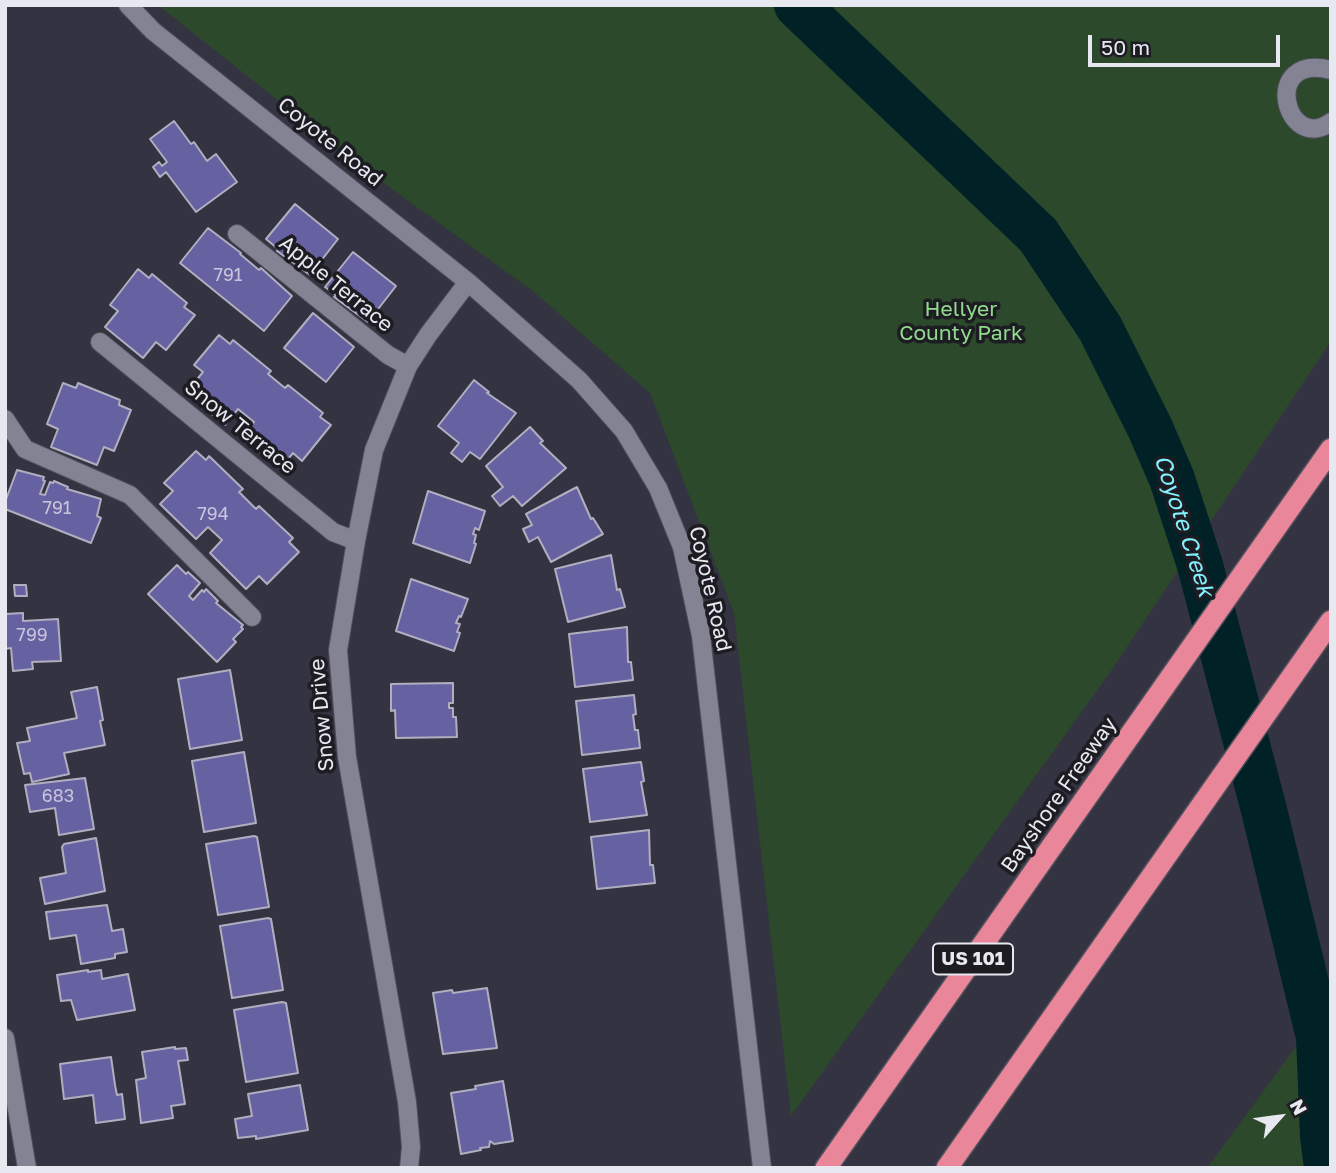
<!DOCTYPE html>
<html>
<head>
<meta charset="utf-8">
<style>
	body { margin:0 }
	#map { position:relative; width:1336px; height:1173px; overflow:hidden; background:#343341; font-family:"Golos Text",sans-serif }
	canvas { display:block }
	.frame { position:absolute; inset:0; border:7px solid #e8e8f1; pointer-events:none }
	.north { position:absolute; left:1245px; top:1082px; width:70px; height:70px; -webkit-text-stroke:5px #1c1c22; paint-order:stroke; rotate:62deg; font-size:19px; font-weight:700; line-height:28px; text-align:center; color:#e8e8f1 }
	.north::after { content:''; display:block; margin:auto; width:24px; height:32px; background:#e8e8f1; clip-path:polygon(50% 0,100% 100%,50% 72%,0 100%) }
	.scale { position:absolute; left:1088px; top:35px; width:192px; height:32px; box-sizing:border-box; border:4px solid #e8e8f1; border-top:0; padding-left:9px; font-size:21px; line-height:24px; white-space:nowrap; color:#e8e8f1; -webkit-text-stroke:5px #1c1c22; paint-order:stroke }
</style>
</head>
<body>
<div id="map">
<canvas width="1336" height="1173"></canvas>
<div class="frame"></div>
<div class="north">N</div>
<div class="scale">50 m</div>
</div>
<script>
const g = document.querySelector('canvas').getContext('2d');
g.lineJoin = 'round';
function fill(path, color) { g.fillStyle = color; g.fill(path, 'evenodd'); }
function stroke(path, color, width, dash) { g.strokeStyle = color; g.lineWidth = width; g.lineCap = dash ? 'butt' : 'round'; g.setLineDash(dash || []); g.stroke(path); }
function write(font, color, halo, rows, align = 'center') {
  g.font = font + ' "Golos Text",sans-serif'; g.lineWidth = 7; g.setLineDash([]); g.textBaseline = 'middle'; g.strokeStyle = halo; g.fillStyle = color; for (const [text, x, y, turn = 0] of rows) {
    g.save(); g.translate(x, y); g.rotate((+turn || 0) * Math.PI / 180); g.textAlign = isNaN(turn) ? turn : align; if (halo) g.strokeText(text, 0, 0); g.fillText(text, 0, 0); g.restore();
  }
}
const green = new Path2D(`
	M158 5H1331V341L1111 671 791 1116 734 613 650 393 534 292 363 168Z
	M1331 999V1168H1207Z`);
const river = new Path2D(`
	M797 5 1038 235 1100 328 1150 428 1172 479 1200 565 1264 810 1319 1037 1323 1136 1327 1168`);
const building = new Path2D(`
	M174 121 191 144 194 142 207 161 216 154 237 182 196 212 166 172 160 177 153 167 159 162 162 166 167 162 150 139Z
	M295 204 338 239 310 275 277 251 278 249 266 239Z
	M208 228 241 253 240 254 259 270 261 268 292 296 264 331 180 263Z
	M353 252 396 286 368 322 334 297 336 295 325 287Z
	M138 269 149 278 152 274 187 303 184 307 195 315 166 350 156 342 143 358 105 327 118 311 110 305Z
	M313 313 354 347 326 382 284 348Z
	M219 335 230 344 233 340 271 371 268 374 285 388 288 385 323 413 320 417 331 425 302 461 293 453 280 469 241 437 254 422 238 409 225 425 186 393 203 372 194 365Z
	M474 380 489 392 487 393 516 413 480 459 470 452 462 462 451 453 459 443 438 426Z
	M63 383 76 388 78 383 120 400 119 405 131 410 114 451 104 447 97 465 51 447 58 429 47 424Z
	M530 427 543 441 540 443 566 468 522 506 513 496 500 506 492 496 503 487 486 466Z
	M196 451 206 460 209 456 243 489 239 492 256 509 259 506 293 538 289 542 299 552 267 584 259 576 246 589 210 553 222 540 208 527 196 539 160 504 173 491 164 483Z
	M17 470 44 477 43 480 45 481 40 494 45 495 50 482 53 483 54 481 68 487 67 489 101 499 97 516 101 518 91 543 5 509V502Z
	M577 487 591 519 593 518 603 534 551 562 538 537 529 542 523 529 532 525 526 514Z
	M428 491 485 511 479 530 475 528 473 534 476 535 474 543 476 544 470 563 413 543Z
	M611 555 617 590 620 589 625 607 568 622 555 569Z
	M177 565 186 574 188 572 200 583 189 596 193 600 202 590 204 592 206 589 218 601 216 603 243 625 241 627 243 629 233 639 236 642 217 662 148 594Z
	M411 579 468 599 461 617 459 616 456 623 460 624 457 632 460 633 454 651 396 631Z
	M14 585H26L27 596H15Z
	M23 613V621L58 619 61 661 32 662 33 669 13 671 11 648 5 649V614Z
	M627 627 628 662H631L633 680 575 687 569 634Z
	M230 670 242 740 190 749 178 679Z
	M453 683V703H449V708H453V717H456L457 737 396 738 395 710 391 711V684Z
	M97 687 103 720 100 721 105 745 64 753 69 774 32 782 30 773 24 774 17 743 30 741 27 728 77 718 71 692Z
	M634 695 636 714 633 715 635 730H638L640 748 582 755 576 701Z
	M244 752 256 823 204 832 192 761Z
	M641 762 644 781 641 782 647 815 590 822 583 769Z
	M85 778 94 829 59 835 55 808 30 812 25 785Z
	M649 830 650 865H653L655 883 597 889 591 837Z
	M254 836 257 837 269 907 218 915 206 844Z
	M96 838 105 891 45 904 40 878 66 873 62 847 64 844Z
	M107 905 112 931 123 929 127 952 115 954V958L81 964 76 935 50 939 46 912Z
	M268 918 271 919 283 990 232 998 220 926Z
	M88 970V972L101 970 102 979 128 974 135 1010 77 1020 71 1000 61 1001 57 975Z
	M487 988 497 1048 443 1054 433 993 452 990 453 993Z
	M282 1002 286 1003 298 1073 246 1082 234 1010Z
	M175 1047V1049L186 1048 188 1060 178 1061 185 1104 171 1106 173 1118 141 1123 136 1080 146 1078 142 1052Z
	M111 1057 115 1085 117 1095 122 1094 125 1119 96 1123 93 1095 64 1099 60 1064Z
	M503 1081 513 1141 494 1144 490 1141 489 1147 480 1148 481 1150 461 1154 451 1093 476 1089 475 1086Z
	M300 1085 308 1130 256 1139V1136L238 1138 235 1119 252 1116 248 1094Z`);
const minor = new Path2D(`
	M128 5 153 31 468 282 579 380 624 431 658 488 682 547 701 636 762 1168
	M1331 70C1259 52 1286 155 1331 122
	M237 234 388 355 408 366
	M100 342 333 532 356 541
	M5 419 25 449 130 495 252 617
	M5 1038 27 1168
	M409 1168 411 1147 407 1102 347 757 338 650 356 541 374 450 408 366 428 335 468 282`);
const highway = new Path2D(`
	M826 1168 1331 449
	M947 1168 1331 621`);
const numberNames = [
	["791",228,275],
	["791",57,508],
	["794",213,514],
	["799",32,635],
	["683",58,796]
];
const shields = [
	[973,959,80]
];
const shieldNames = [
	["US 101",973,959]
];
const streetNames = [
	["Coyote Road",330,142,39],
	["Apple Terrace",336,284,39],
	["Snow Terrace",240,427,39],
	["Coyote Road",710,589,77],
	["Snow Drive",322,715,-95],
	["Bayshore Freeway",1059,795,-55]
];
const parkNames = [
	["Hellyer",961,309],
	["County Park",961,333]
];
const waterNames = [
	["Coyote Creek",1184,526,72]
];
fill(green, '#2c492b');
stroke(river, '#002226', 46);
fill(building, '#6661a0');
stroke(building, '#afafc0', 2);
stroke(minor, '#51505c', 20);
stroke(highway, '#51505c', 24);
stroke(minor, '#848393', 18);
stroke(highway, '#e98699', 21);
write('18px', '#c8c6dd', null, numberNames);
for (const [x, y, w] of shields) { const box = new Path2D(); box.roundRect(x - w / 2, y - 15.5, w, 31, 5); g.fillStyle = '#1c1c22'; g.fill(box); stroke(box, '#e8e8f1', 2); }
write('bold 19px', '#e8e8f1', null, shieldNames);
write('21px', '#e8e8f1', '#1c1c22', streetNames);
write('21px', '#92da8e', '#1c1c22', parkNames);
write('italic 23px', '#82f0fd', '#1c1c22', waterNames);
</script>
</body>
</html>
